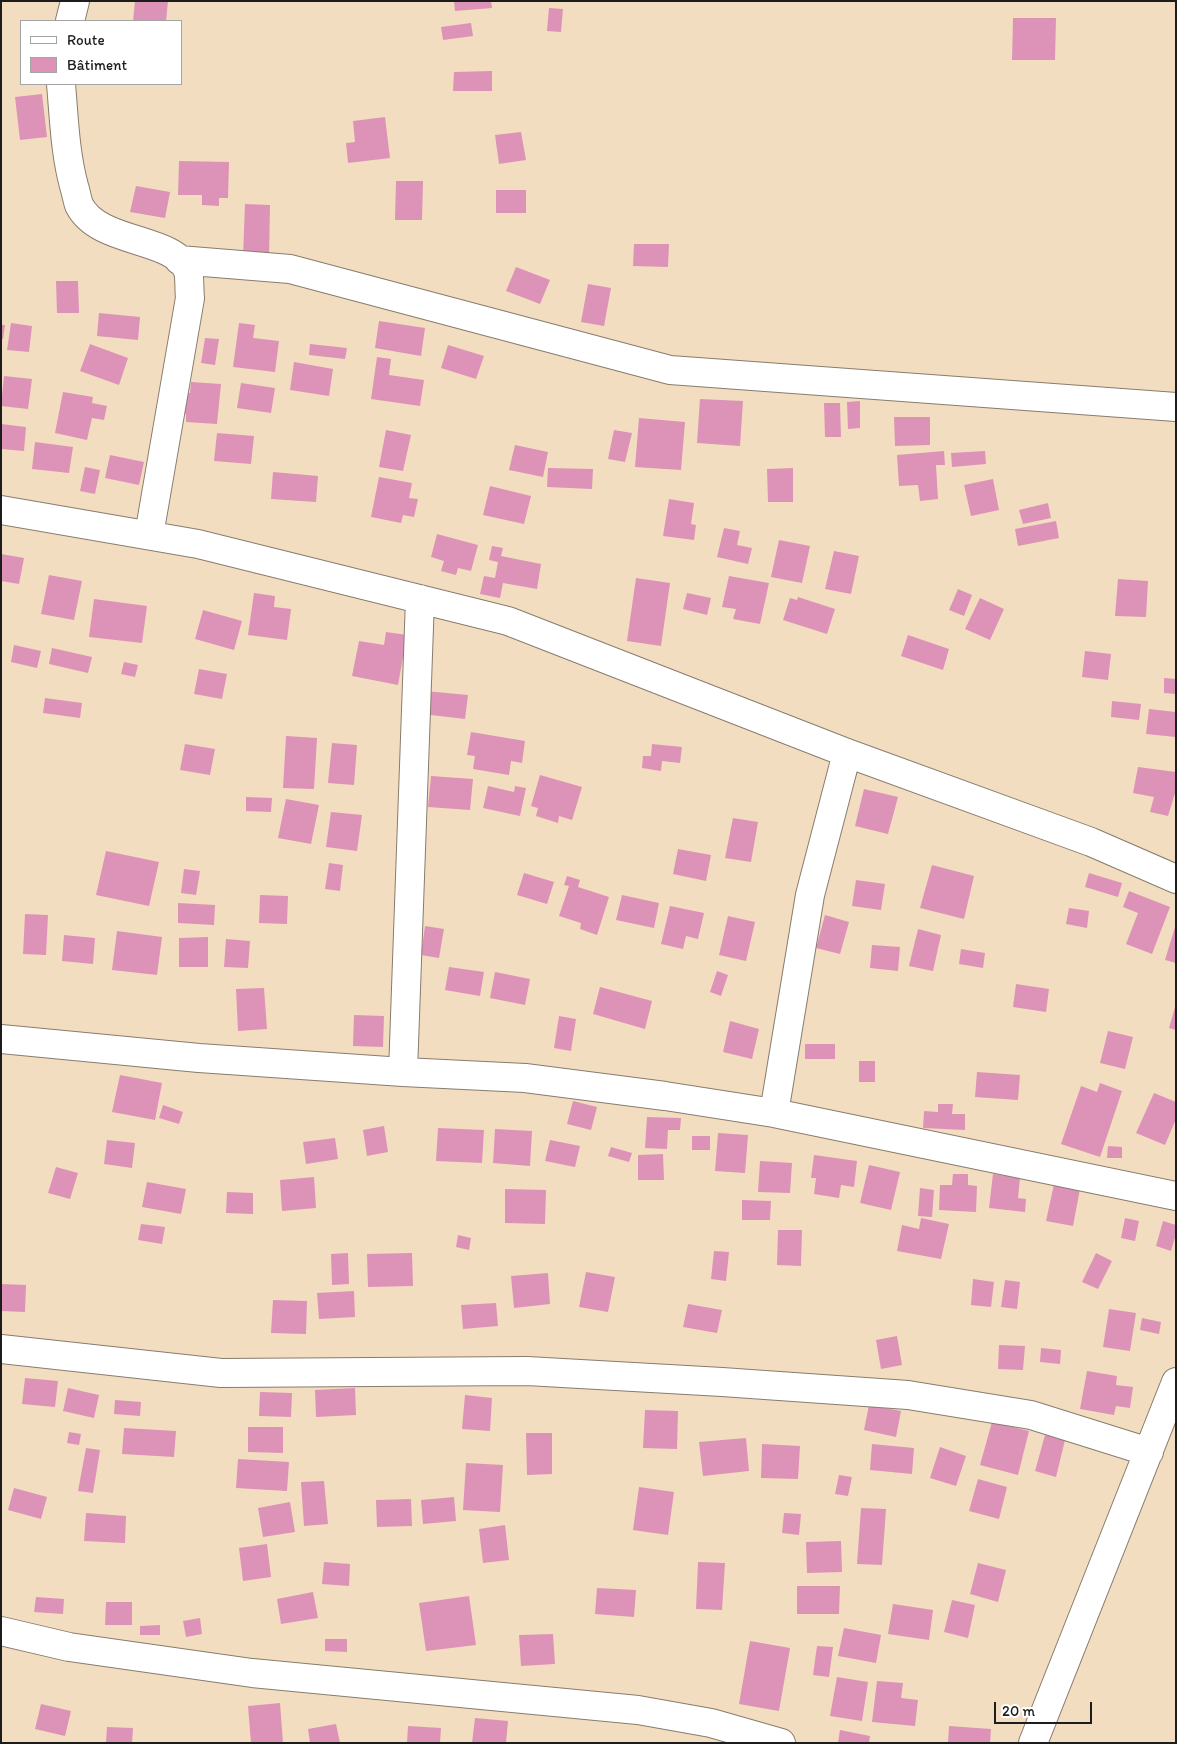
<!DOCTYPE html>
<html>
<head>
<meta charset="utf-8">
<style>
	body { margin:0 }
	#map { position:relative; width:1177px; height:1744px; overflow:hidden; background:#f3ddc0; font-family:Itim,sans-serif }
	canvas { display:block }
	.frame { position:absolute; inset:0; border:2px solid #1c1c1c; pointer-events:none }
	.legend { position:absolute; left:20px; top:20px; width:162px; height:65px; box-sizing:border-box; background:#fff; border:1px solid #a4a4a4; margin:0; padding:6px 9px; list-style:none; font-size:15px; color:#1c1c1c }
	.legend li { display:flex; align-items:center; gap:10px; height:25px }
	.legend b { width:25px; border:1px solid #a4a4a4 }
	.scale { position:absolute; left:994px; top:1702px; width:98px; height:22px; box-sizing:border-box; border:2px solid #1c1c1c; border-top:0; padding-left:6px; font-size:15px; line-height:18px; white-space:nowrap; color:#1c1c1c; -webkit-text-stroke:4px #fff; paint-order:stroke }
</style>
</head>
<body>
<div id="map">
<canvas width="1177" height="1744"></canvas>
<div class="frame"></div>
<ul class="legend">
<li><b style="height:6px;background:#fff"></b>Route</li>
<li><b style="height:14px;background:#dd93b7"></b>Bâtiment</li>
</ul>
<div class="scale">20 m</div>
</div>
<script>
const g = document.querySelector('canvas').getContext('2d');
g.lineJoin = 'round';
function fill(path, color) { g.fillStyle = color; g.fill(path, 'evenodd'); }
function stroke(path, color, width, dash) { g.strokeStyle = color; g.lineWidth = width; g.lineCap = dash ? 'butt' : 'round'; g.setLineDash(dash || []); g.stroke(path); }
const building = new Path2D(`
	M135 1H168L166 21H133Z
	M454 1H491L492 8 455 11Z
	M549 8 563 9 561 32 547 31Z
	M1013 18H1056L1055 60H1012Z
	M471 23 473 36 443 40 441 27Z
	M492 71V91H453L454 72Z
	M42 94 47 137 20 140 15 97Z
	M385 117 390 158 348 163 346 143 355 142 353 121Z
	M521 132 526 160 499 164 495 135Z
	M179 161 229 162 228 198H219V206L202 205V195H178Z
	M396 181H423L422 220H395Z
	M136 186 170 192 165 218 130 212Z
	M496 190H526V213H496Z
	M245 204 270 205 269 258 243 257Z
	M634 244H669L668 267 633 266Z
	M516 267 550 280 540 304 506 291Z
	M56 281H78L79 313H57Z
	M588 284 611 288 604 326 581 322Z
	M99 313 140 317 138 340 97 336Z
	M379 321 425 328 421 356 375 348Z
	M11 323 32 326 29 352 7 350Z
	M239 323 255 325 253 338 279 341 275 372 233 367Z
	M1 325H5L3 339H1Z
	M205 338 219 339 215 365 201 363Z
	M90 344 128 358 119 385 80 371Z
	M310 344 347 348 345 359 309 355Z
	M448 345 484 356 476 379 441 368Z
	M377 357 391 359 389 375 424 380 420 406 371 399Z
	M294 362 333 369 329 396 290 390Z
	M4 376 32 379 28 409 1 406Z
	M191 382 221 384 217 424 186 422V414H177L179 393H190Z
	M241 383 275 388 271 413 237 408Z
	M63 392 93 397 92 403 107 406 104 420 92 418 87 440 55 433Z
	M700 399 743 401 740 446 697 443Z
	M860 401V428L848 429 847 402Z
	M824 403H840L841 437H825Z
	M894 417H930V445L895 446Z
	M639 418 685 422 681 470 635 467Z
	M1 424 26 427 24 451 1 449Z
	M386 430 411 435 403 471 379 467Z
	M614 430 632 433 625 462 608 459Z
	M217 433 254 436 251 464 214 461Z
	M35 442 73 447 69 473 32 469Z
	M515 445 548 452 543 477 509 470Z
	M944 451 945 465H936L938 499 920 501 918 485 899 486 897 455Z
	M985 451 986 464 952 467 951 453Z
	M110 455 144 462 139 485 105 478Z
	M85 467 100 470 95 494 80 491Z
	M548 468 593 469 592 489 547 487Z
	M793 468V502H768L767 469Z
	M273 472 318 476 316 502 271 499Z
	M379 477 412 483 409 498 418 499 414 517 403 515 401 523 371 517Z
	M993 479 999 510 971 516 964 485Z
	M490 486 531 496 524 524 483 515Z
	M669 499 694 503 691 524 696 525 694 540 663 536Z
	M1048 503 1051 518 1023 524 1019 510Z
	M1056 521 1059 538 1018 546 1015 529Z
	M724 528 740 531 737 545 752 548 748 564 717 557Z
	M437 534 478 545 471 571 458 568 456 575 441 571 444 561 431 557Z
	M779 540 810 546 802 583 771 577Z
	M492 546 503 548 501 556 541 564 537 589 503 583 500 598 480 594 484 576 495 578 498 562 489 560Z
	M834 551 859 556 851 594 825 589Z
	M1 554 24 558 19 584 1 581Z
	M49 575 82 581 74 620 41 614Z
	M729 576 769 583 760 624 733 619 736 609 722 607Z
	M636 578 670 583 661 646 627 641Z
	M1118 579 1148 581 1146 617 1115 616Z
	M958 589 972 595 964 616 949 610Z
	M254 593 275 596 274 607 291 609 287 640 248 635Z
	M687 593 711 598 707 615 683 609Z
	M798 597 835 609 827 634 783 620 790 598 797 600Z
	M980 598 1004 609 990 640 965 629Z
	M94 599 147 606 142 643 89 637Z
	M203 610 242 621 234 650 195 639Z
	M386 632 407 635 398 685 352 676 359 641 384 645Z
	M908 635 949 649 943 670 901 656Z
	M14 645 41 651 37 668 11 662Z
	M52 648 92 657 88 673 49 664Z
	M1085 651 1111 654 1108 680 1082 677Z
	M124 662 138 665 135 677 121 674Z
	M199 669 227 674 222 699 194 694Z
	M1164 678 1176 679V694L1164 693Z
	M425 691 468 695 465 719 422 714Z
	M45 698 82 703 80 718 43 713Z
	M1112 701 1141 704 1139 720 1111 717Z
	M1149 709 1176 712V737L1146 734Z
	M471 732 525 741 522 763 511 761 509 775 473 769 475 756 467 755Z
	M286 736 317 738 314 789 283 788Z
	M332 743 357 745 354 785 328 783Z
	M185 744 215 749 210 775 180 770Z
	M652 744 682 747 680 763 662 761 661 771 642 768 643 756H651Z
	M1138 767 1176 772V790L1168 816 1150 812 1154 797 1133 793Z
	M540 775 582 787 572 820 559 816 558 823 536 816 538 808 531 806Z
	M431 776 473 779 470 810 428 807Z
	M488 786 514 792 515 786 526 788 520 816 483 808Z
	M864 789 898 797 888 834 855 826Z
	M246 797 272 798 271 812 246 811Z
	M286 799 319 805 311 844 278 838Z
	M331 812 362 815 357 851 326 847Z
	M733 818 758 822 751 862 725 858Z
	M678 849 711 855 706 881 673 874Z
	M106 851 159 862 149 906 96 895Z
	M329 863 343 865 340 891 325 889Z
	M932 865 974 876 964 919 920 908Z
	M184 869 200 871 196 895 181 893Z
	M524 873 554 882 547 904 517 895Z
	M1089 873 1122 883 1118 897 1085 887Z
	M567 876 580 880 578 887 609 897 597 935 580 929 581 923 559 916 569 886 564 885Z
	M856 880 885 884 881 910 852 906Z
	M1129 891 1170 907 1152 954 1126 944 1138 913 1123 907Z
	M260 895 288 896 287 924 259 923Z
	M622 895 659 903 654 928 616 920Z
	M178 903 215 905 214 925 178 923Z
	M670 906 704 913 698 939 686 936 683 949 661 944Z
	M1069 908 1089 911 1087 928 1066 924Z
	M25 914 48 915 46 955 23 954Z
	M825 915 849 922 840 954 816 948Z
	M728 916 755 922 746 961 719 955Z
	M425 926 444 929 439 958 421 955Z
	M1175 927H1176V963L1165 960Z
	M918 929 941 935 933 971 909 966Z
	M117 931 162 937 157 975 112 970Z
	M64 935 95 938 93 964 62 961Z
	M208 937V967H179V938Z
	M226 939 250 941 248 968 224 967Z
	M872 945 900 947 898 971 870 968Z
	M961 949 985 953 983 968 959 964Z
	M449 967 484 972 480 996 445 990Z
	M717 971 728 975 721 996 710 992Z
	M495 972 530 979 525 1005 490 998Z
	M1016 984 1049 989 1046 1012 1013 1007Z
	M600 987 652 1001 645 1029 593 1014Z
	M264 988 267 1029 238 1031 236 989Z
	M1175 1007H1176V1030L1169 1028Z
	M354 1015 384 1016 383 1047 353 1046Z
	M559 1016 576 1019 571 1051 554 1048Z
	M730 1021 759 1029 752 1059 723 1052Z
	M1108 1031 1133 1037 1125 1069 1100 1063Z
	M805 1044H835V1059H805Z
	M859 1061H875V1082H859Z
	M977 1072 1020 1075 1018 1100 975 1097Z
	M120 1075 162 1083 155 1120 112 1112Z
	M1100 1083 1122 1091 1100 1157 1061 1144 1081 1086 1097 1092Z
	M1154 1093 1176 1102V1119L1165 1145 1136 1133Z
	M573 1101 597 1107 591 1130 567 1124Z
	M938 1104H953L952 1114H965V1130L923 1128 924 1111 938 1112Z
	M163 1105 183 1112 179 1124 159 1118Z
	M647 1117 681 1118 680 1130H668L667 1149 645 1148Z
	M384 1126 388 1152 367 1156 363 1130Z
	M438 1128 484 1130 482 1163 436 1161Z
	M495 1129 532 1131 530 1166 493 1163Z
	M718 1133 748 1135 745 1173 715 1171Z
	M692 1136H710V1150H692Z
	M335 1138 338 1159 306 1164 303 1142Z
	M107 1140 135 1143 132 1168 104 1164Z
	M550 1140 580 1146 575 1167 545 1161Z
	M1108 1146 1122 1147V1158H1107Z
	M611 1147 632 1153 629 1162 608 1156Z
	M663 1154 664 1180H638V1155Z
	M814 1155 857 1161 854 1187 841 1185 839 1198 814 1194 816 1178H811Z
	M760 1161 792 1163 790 1193 758 1192Z
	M869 1165 900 1172 891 1210 860 1203Z
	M56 1167 78 1173 70 1199 48 1193Z
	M953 1174H968V1185L977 1186 976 1212 939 1210 940 1185H952Z
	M993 1174 1020 1178 1018 1198 1026 1199 1025 1212 989 1208Z
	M314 1177 316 1208 282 1211 280 1180Z
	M147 1182 186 1189 181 1214 142 1207Z
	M1054 1184 1080 1189 1073 1226 1046 1221Z
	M920 1188 934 1190 932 1217 918 1216Z
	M505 1189 546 1190 545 1224 505 1223Z
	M227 1192 253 1193V1214L226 1213Z
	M742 1200 771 1201 770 1220H742Z
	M921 1218 949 1224 941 1259 897 1251 902 1225 919 1229Z
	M1125 1218 1139 1221 1135 1241 1121 1238Z
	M1163 1221 1176 1225V1234L1171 1251 1156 1246Z
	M141 1224 165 1227 162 1244 138 1240Z
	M778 1230H802L801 1266 777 1265Z
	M458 1235 471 1238 469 1250 456 1247Z
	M714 1251 729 1252 726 1281 711 1279Z
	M348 1253 349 1284 332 1285 331 1254Z
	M412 1253 413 1286 368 1287 367 1254Z
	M1096 1253 1112 1261 1098 1289 1082 1282Z
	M586 1272 615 1277 608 1312 579 1307Z
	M548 1273 550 1304 514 1308 511 1276Z
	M973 1279 994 1282 991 1307 971 1305Z
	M1005 1280 1020 1282 1017 1309 1001 1307Z
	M1 1284 26 1285 25 1312 1 1311Z
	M354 1291 355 1317 319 1319 317 1293Z
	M273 1300 307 1301 306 1334 271 1333Z
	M496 1303 498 1326 463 1329 461 1305Z
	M688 1304 722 1310 717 1333 683 1327Z
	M1109 1309 1136 1313 1130 1351 1103 1347Z
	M1142 1318 1161 1322 1159 1334 1140 1330Z
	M897 1336 902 1365 881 1369 876 1340Z
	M999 1345 1025 1346 1023 1370 998 1369Z
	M1041 1348 1061 1350 1060 1364 1040 1362Z
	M1087 1371 1117 1376 1116 1385 1133 1387 1130 1408 1116 1406 1114 1415 1080 1409Z
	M25 1378 58 1381 55 1407 22 1404Z
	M68 1388 99 1395 94 1418 63 1411Z
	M355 1388 356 1415 316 1417 315 1390Z
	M260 1392 292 1393 291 1417 259 1416Z
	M465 1395 492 1398 490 1431 462 1429Z
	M115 1400 141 1402 140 1416 114 1414Z
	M869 1405 901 1411 896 1437 864 1430Z
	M645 1410 678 1411 677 1449 643 1448Z
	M992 1422 1029 1431 1018 1475 980 1465Z
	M248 1427H283V1453L248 1452Z
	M124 1428 176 1431 174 1457 122 1454Z
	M69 1432 81 1434 79 1445 67 1443Z
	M526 1433H552V1474L527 1475Z
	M1045 1435 1065 1440 1056 1477 1035 1471Z
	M746 1438 749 1471 703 1476 699 1442Z
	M762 1444 800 1446 798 1479 761 1478Z
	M872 1444 914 1448 912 1474 870 1470Z
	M940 1447 966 1456 956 1486 930 1478Z
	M86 1448 100 1450 93 1493 78 1491Z
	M238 1459 289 1462 287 1491 236 1488Z
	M466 1463 503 1465 500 1512 463 1510Z
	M839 1475 852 1477 848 1496 835 1494Z
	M978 1479 1007 1487 999 1519 969 1511Z
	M324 1481 328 1524 304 1526 301 1482Z
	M639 1487 674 1492 668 1535 633 1530Z
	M14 1488 47 1497 41 1519 8 1510Z
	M454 1497 456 1521 423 1524 421 1500Z
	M411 1499 412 1526 377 1527 376 1500Z
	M290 1502 295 1532 263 1537 258 1508Z
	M861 1508 886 1509 882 1565 857 1564Z
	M86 1513 126 1516 125 1543 84 1541Z
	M784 1513 801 1514 799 1535 782 1533Z
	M505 1525 509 1560 483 1563 479 1529Z
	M841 1541 842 1572 807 1573 806 1542Z
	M267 1544 271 1577 243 1581 239 1548Z
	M324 1562 350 1564 349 1586 322 1584Z
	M698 1562 725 1563 722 1610 696 1609Z
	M978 1563 1006 1570 998 1602 970 1594Z
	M797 1586H840L839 1614H797Z
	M597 1588 636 1590 634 1617 595 1614Z
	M313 1592 318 1618 281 1624 277 1599Z
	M469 1596 476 1645 426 1651 419 1603Z
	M36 1597 64 1599 63 1614 34 1612Z
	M952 1600 975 1605 968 1638 944 1632Z
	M106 1602H132V1625H105Z
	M893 1604 933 1610 929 1640 888 1634Z
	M200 1618 202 1634 186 1637 183 1621Z
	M160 1625V1635H140V1626Z
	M844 1628 881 1635 876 1663 838 1656Z
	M553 1634 555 1664 521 1666 519 1635Z
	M325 1639H347V1652L325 1651Z
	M750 1641 790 1648 779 1711 739 1704Z
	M817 1646 833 1647 829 1677 813 1675Z
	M837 1677 868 1682 862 1721 830 1716Z
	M877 1681 903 1683 901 1698 918 1700 915 1726 872 1722Z
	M280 1703 283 1743H251L248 1706Z
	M41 1704 71 1711 65 1736 35 1729Z
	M475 1718 508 1721 506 1743H472Z
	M336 1724 340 1743H310L308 1729Z
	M408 1726 441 1728 440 1743H407Z
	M949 1726 991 1729 990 1743H948Z
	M107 1727 133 1728 132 1743H106Z
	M840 1730 870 1736 869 1743H838Z`);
const minor = new Path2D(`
	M70 21 75 1
	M61 84C64 118 65 153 74 186 76 192 77 199 79 205 99 245 174 236 188 271 190 278 189 290 190 298L149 535
	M179 260 290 269 670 370 1176 407
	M1 510 198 544 508 621 847 753 1091 842 1176 879
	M1 1039 199 1058 403 1072 525 1078 665 1096 774 1113 1176 1196
	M403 1072 420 599
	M774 1113 810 895 847 753
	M1 1349 221 1373 527 1371 722 1382 908 1395 1031 1415 1149 1452
	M1 1631 69 1647 252 1673 638 1710 711 1723 781 1743
	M1033 1743 1176 1382`);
fill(building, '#dd93b7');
stroke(minor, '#887c6e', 30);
stroke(minor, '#fff', 28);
</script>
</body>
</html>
